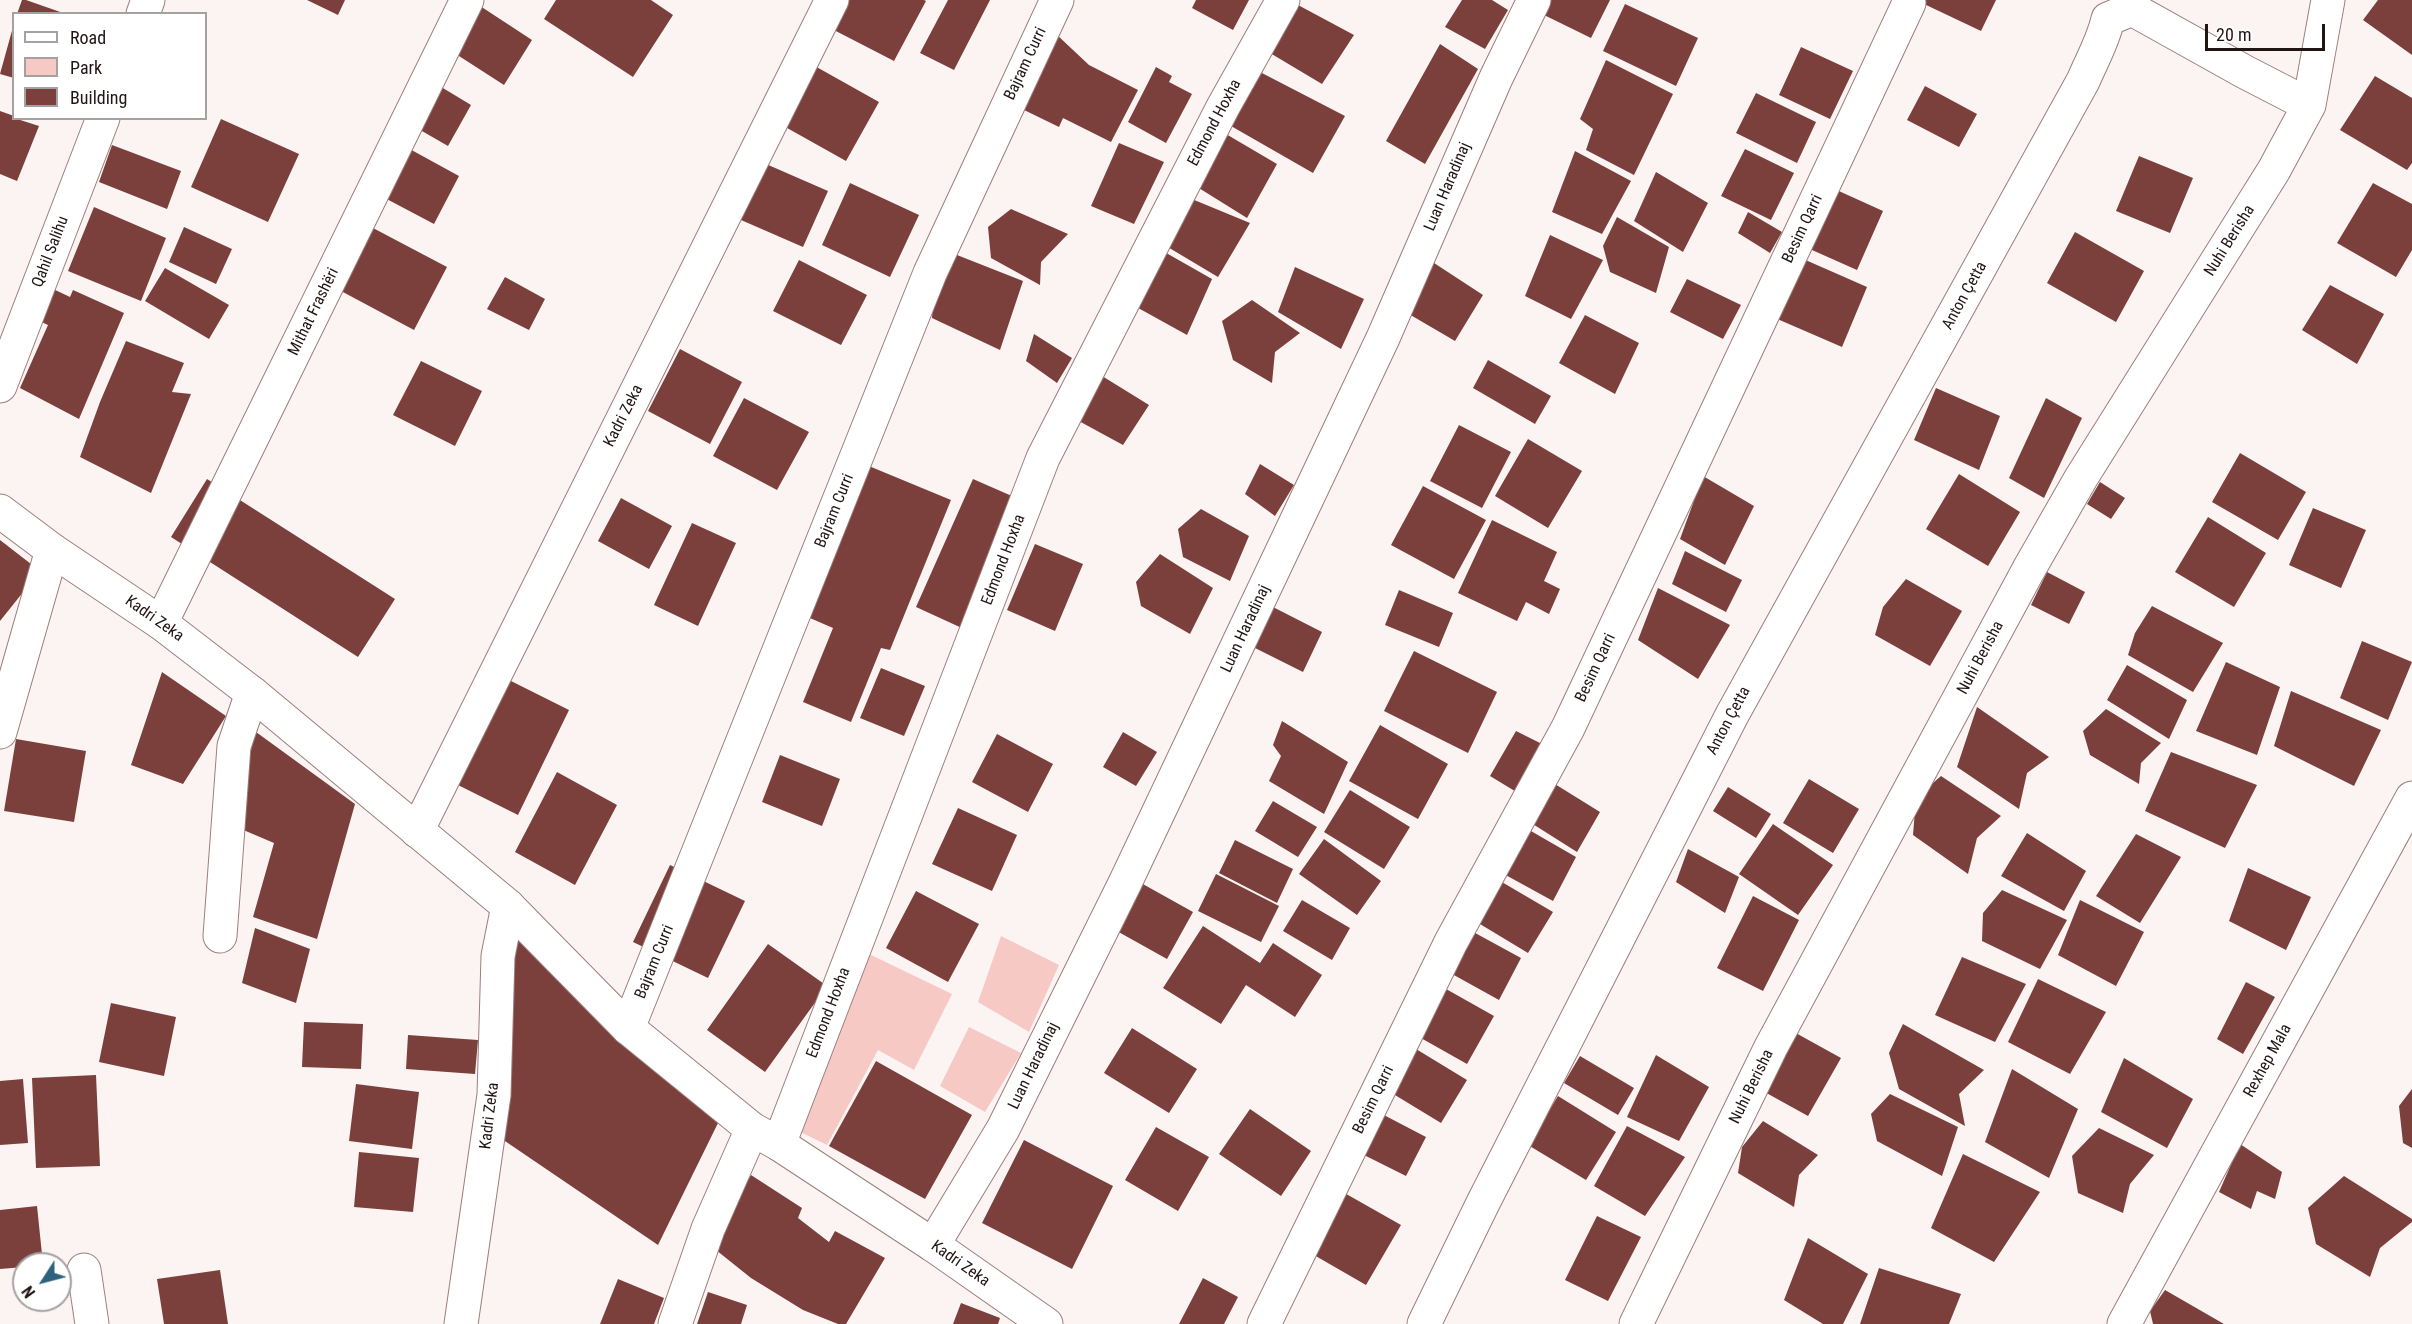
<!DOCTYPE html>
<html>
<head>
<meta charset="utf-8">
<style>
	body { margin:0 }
	#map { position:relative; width:2412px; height:1324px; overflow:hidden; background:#fbf4f3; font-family:"Roboto Condensed",sans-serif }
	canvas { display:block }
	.legend { position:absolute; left:12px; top:12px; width:195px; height:108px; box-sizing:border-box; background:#fff; border:2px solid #a6a1a1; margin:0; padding:8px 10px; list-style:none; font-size:18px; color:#211514 }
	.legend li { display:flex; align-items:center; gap:12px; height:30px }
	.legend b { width:30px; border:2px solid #a6a1a1 }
	.north { position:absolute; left:12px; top:1252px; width:60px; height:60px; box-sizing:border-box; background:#fff; border:2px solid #a6a1a1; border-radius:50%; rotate:234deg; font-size:16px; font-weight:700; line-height:24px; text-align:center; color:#211514 }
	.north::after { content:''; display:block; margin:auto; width:21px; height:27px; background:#2e617e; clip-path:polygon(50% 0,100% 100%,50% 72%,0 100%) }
	.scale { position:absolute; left:2205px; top:24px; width:120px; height:27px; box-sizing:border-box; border:3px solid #211514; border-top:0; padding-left:8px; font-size:18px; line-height:21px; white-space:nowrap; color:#211514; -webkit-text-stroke:4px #fff; paint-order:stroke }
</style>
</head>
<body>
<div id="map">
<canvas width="2412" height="1324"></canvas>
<ul class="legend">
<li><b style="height:8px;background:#fff"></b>Road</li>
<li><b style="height:16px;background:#f7c9c4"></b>Park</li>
<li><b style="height:16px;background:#7c403c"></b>Building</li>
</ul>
<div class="north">N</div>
<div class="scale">20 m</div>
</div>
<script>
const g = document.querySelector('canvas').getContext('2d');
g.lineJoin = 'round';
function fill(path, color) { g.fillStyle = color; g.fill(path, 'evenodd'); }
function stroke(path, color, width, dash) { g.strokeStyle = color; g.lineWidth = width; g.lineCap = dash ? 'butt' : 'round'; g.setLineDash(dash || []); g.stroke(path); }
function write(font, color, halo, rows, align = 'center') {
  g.font = font + ' "Roboto Condensed",sans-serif'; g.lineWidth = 6; g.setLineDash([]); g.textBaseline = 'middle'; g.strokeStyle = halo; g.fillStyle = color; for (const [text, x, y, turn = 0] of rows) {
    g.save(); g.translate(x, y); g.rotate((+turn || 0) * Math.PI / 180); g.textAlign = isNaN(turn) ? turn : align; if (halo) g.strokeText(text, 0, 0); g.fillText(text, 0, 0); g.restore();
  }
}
const green = new Path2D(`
	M1001 936 1059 965 1029 1032 978 1002Z
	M869 954 952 994 914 1070 878 1050 827 1145 786 1125Z
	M969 1027 1021 1053 985 1112 940 1086Z`);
const building = new Path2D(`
	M22 0H26L66 14H17Z
	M307 0H345L338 15Z
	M556 0H651L673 15 633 77 544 19Z
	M845 0H924L926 1 894 61 830 28Z
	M948 0H990L954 70 920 53Z
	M1196 0H1249L1233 30 1192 8Z
	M1462 0H1492L1508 10 1485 49 1445 27Z
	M1549 0H1610L1591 38 1542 14Z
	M1926 0H1996L1981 31 1924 4Z
	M2378 0H2412V55L2363 20Z
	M474 2 532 40 504 85 445 47Z
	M1625 4 1698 38 1676 86 1603 51Z
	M1298 5 1354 35 1322 84 1270 53Z
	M13 27H14V78L0 74Z
	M1056 34 1089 65 1138 90 1111 142 1063 118 1059 127 1020 108Z
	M1440 44 1478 69 1425 164 1386 141Z
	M1801 47 1853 71 1830 119 1779 95Z
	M1606 60 1673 94 1634 175 1586 150 1593 129 1580 119Z
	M813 65 879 102 846 161 780 124Z
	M1156 67 1172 76 1169 82 1192 94 1166 143 1128 122Z
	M1260 72 1345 116 1313 173 1231 126Z
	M2375 76 2412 98V163L2407 170 2340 130Z
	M433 82 471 105 448 146 408 123Z
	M1925 86 1977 114 1959 147 1907 120Z
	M1756 93 1816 122 1797 163 1736 133Z
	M0 111 14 116V118L39 126 17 181 0 174Z
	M221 119 299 154 268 222 191 187Z
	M1226 134 1277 164 1247 218 1194 185Z
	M1119 143 1164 162 1134 224 1091 206Z
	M112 145 181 171 167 209 99 182Z
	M406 147 459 176 434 224 381 196Z
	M1745 149 1794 173 1771 220 1721 196Z
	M1575 151 1631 181 1602 234 1552 212Z
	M2139 156 2193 178 2170 233 2116 211Z
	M766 164 828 191 803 247 741 220Z
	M1656 172 1708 203 1683 252 1634 221Z
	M850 183 919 215 890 277 822 245Z
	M2373 183 2412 204V250L2396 277 2337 243Z
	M1830 187 1883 211 1857 270 1803 246Z
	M1187 197 1250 223 1218 277 1166 246Z
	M94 207 166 238 141 301 68 271Z
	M1011 209 1068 234 1041 262 1040 285 991 258 988 227Z
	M1748 212 1782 232 1770 253 1738 233Z
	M1617 217 1669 247 1656 293 1610 272 1603 246Z
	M184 227 232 249 216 284 169 262Z
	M373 228 447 267 414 330 341 291Z
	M2075 232 2144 271 2116 322 2047 283Z
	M1550 235 1603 260 1571 319 1525 296Z
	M1161 250 1212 279 1187 335 1131 304Z
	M957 255 1023 281 1000 350 932 318 934 288Z
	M1801 258 1867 287 1842 347 1775 318Z
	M799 260 867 295 841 345 773 311Z
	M1431 261 1483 295 1455 341 1402 310Z
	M1295 267 1364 299 1341 349 1278 312Z
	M165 268 229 305 209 339 145 301Z
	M505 277 545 299 529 330 487 309Z
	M1687 279 1741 305 1723 339 1670 312Z
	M2330 285 2384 314 2357 364 2302 330Z
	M51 288 70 297 73 290 124 313 79 419 20 388 48 325 37 320Z
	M1252 300 1300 333 1275 352 1272 383 1233 360 1222 321Z
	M1585 315 1639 343 1615 394 1559 363Z
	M1034 334 1072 358 1057 383 1026 361Z
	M126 341 184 363 172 392 191 394 151 493 80 457 100 402Z
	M680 349 742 382 710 444 648 411Z
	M1488 360 1551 396 1535 424 1473 388Z
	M421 361 482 391 455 446 393 415Z
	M1094 371 1149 405 1123 445 1077 420Z
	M1936 388 2000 416 1979 470 1914 440Z
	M744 398 809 432 777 490 713 456Z
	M2046 398 2082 418 2044 498 2009 478Z
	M1459 425 1511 452 1482 508 1430 481Z
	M1528 439 1582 471 1548 528 1495 496Z
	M2240 453 2306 492 2278 540 2212 502Z
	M864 464 951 500 890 650 881 648 851 722 803 702 833 628 803 615Z
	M1260 464 1294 485 1275 516 1245 494Z
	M1959 474 2020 512 1988 566 1926 529Z
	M1703 476 1754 506 1725 565 1680 539Z
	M207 479 395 599 358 657 171 537Z
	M973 479 1021 500 964 629 916 607Z
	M2100 482 2125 498 2111 519 2087 504Z
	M1423 486 1486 520 1454 579 1391 545Z
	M621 498 672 526 649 569 598 541Z
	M2313 508 2366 530 2341 588 2289 565Z
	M1201 509 1249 536 1230 581 1183 557 1178 529Z
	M2208 517 2266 553 2234 607 2175 572Z
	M1492 520 1557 552 1544 581 1560 589 1549 614 1526 602 1517 621 1458 593Z
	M692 523 736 543 698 626 654 605Z
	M0 540 40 571 0 621Z
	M1035 544 1083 564 1055 631 1007 610Z
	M1685 551 1742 580 1726 612 1672 584Z
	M1160 554 1213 588 1190 634 1141 606 1136 582Z
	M2047 572 2085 592 2069 624 2031 605Z
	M1906 579 1962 611 1930 666 1875 635 1883 607Z
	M1658 588 1730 625 1698 679 1638 640Z
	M1399 590 1453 613 1439 647 1385 625Z
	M1269 605 1322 632 1303 672 1249 645Z
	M2152 606 2223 643 2193 692 2128 655 2135 633Z
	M2362 641 2412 662 2388 720 2340 698Z
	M1414 651 1497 692 1468 753 1384 711Z
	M2226 662 2280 687 2257 755 2196 731Z
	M2127 665 2187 700 2169 739 2107 700Z
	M881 668 925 686 904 736 860 718Z
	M162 672 226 716 183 784 131 765Z
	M507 679 569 710 518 815 456 784Z
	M2291 691 2381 730 2354 786 2274 746Z
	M1977 707 2049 757 2027 773 2019 809 1957 767Z
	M2106 709 2161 743 2141 763 2139 784 2090 755 2083 731Z
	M1282 721 1348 762 1324 814 1269 781 1281 756 1273 745Z
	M1380 725 1448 764 1418 819 1349 781Z
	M1516 731 1542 744 1518 793 1490 776Z
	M256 732 355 804 317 939 253 917 274 843 241 829V787Z
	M1123 732 1157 752 1136 786 1103 767Z
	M997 734 1053 764 1028 812 972 782Z
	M16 739 86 751 74 822 4 811Z
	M2171 752 2257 785 2225 848 2145 811Z
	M780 755 840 779 822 826 762 802Z
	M557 772 617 805 575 885 515 852Z
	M1941 776 2001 816 1977 838 1968 874 1913 835 1916 798Z
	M1809 779 1859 809 1833 853 1783 823Z
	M1550 781 1600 812 1577 852 1528 821Z
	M1728 787 1771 814 1756 838 1713 811Z
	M1350 790 1410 827 1384 869 1324 832Z
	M1273 801 1317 827 1298 857 1255 831Z
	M958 808 1017 835 992 891 932 864Z
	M1773 824 1833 865 1798 915 1739 874Z
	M1524 827 1576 857 1553 901 1502 873Z
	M2027 833 2086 871 2064 911 2001 876Z
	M2136 834 2181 857 2140 923 2096 896Z
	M1324 839 1381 881 1357 915 1299 874Z
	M1235 840 1293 869 1277 903 1219 873Z
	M1688 849 1739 877 1725 913 1676 882Z
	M670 865 745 901 708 978 633 942Z
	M2248 868 2311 897 2286 950 2229 921Z
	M1216 874 1279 906 1261 942 1198 911Z
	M1495 878 1553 912 1528 953 1470 918Z
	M1141 883 1193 912 1167 959 1115 930Z
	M2002 890 2067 920 2040 969 1982 941 1983 913Z
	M916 891 979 924 948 982 886 948Z
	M1753 896 1799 920 1763 991 1717 968Z
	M1302 900 1350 928 1332 960 1283 931Z
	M2080 900 2144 932 2116 986 2058 955Z
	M1203 926 1260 963 1273 943 1322 975 1295 1017 1246 985 1221 1024 1163 988Z
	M255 928 310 949 296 1003 242 983Z
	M1466 928 1521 958 1499 1000 1443 969Z
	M516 936 719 1121 658 1245 499 1137Z
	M768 944 827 986 765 1072 707 1030Z
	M1962 957 2026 984 1995 1042 1935 1015Z
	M2038 979 2106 1012 2070 1074 2008 1042Z
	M2246 982 2275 997 2243 1054 2217 1039Z
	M1439 985 1494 1016 1467 1064 1412 1033Z
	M111 1003 176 1017 164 1076 99 1062Z
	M304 1022 363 1024 361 1069 302 1067Z
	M1903 1024 1984 1070 1959 1094 1965 1126 1899 1089 1889 1053Z
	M1132 1028 1197 1069 1169 1113 1104 1073Z
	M1794 1032 1841 1058 1808 1116 1761 1090Z
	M408 1035 478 1040 475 1074 406 1069Z
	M1416 1049 1467 1080 1441 1123 1390 1092Z
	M1656 1055 1709 1087 1679 1141 1627 1117Z
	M1580 1056 1634 1088 1618 1115 1564 1083Z
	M2124 1058 2193 1099 2167 1148 2101 1112Z
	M876 1061 972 1115 925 1199 829 1146Z
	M2012 1069 2078 1109 2049 1178 1985 1142Z
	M96 1075 100 1166 36 1168 32 1078Z
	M23 1079 28 1143 0 1145V1081Z
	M356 1084 419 1092 412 1149 349 1141Z
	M2412 1089V1148L2403 1143 2399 1106Z
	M1890 1094 1958 1127 1942 1176 1877 1141 1871 1114Z
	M1558 1096 1616 1132 1586 1180 1528 1145Z
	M1250 1109 1311 1151 1281 1196 1219 1154Z
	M1380 1113 1426 1137 1406 1176 1360 1153Z
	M1763 1121 1818 1155 1799 1175 1794 1207 1738 1173 1742 1147Z
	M1627 1126 1685 1157 1645 1216 1594 1186Z
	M1156 1127 1209 1157 1178 1211 1125 1180Z
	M2099 1128 2154 1155 2130 1184 2123 1213 2078 1193 2072 1156Z
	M1024 1140 1113 1186 1072 1269 982 1223Z
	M2240 1144 2282 1172 2275 1199 2257 1191 2251 1209 2219 1192Z
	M359 1152 419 1158 413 1212 354 1207Z
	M1963 1154 2040 1192 1994 1262 1931 1228Z
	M751 1175 802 1208 798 1218 829 1242 835 1231 885 1258 846 1324H838L803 1310 751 1278 711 1246Z
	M2344 1176 2412 1219V1222L2380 1248 2370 1277 2316 1244 2308 1208Z
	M1341 1191 1401 1225 1366 1285 1307 1251Z
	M37 1206 43 1264H24V1267L0 1269V1210Z
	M1597 1216 1641 1237 1608 1301 1565 1280Z
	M1808 1238 1868 1274 1843 1324H1823L1784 1300Z
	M1879 1268 1961 1294 1949 1324H1860Z
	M220 1270 228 1324H164L157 1279Z
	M1203 1278 1238 1297 1224 1324H1179Z
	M618 1279 664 1298 654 1324H600Z
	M2165 1290 2224 1324H2153L2150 1311Z
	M708 1292 747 1305 741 1324H697Z
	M961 1303 1000 1318 998 1324H953Z`);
const street = new Path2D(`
	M143 14 148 0
	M0 386 103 118
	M161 623 467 0
	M0 732 52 550
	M417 831 832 0
	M220 936 234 746 252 693
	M628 1028 930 273 1057 0
	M779 1144 1043 458 1223 107 1283 0
	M933 1245 1003 1129 1125 883 1383 338 1496 78 1534 0
	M84 1270 92 1324
	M461 1324 494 1095 498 956 508 906
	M675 1324 708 1229 752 1129
	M1264 1324 1451 942 1568 728 1909 3
	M1424 1324 1483 1203 1732 715 2083 81C2092 60 2103 41 2108 19L2132 9 2245 72 2309 105
	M1636 1324 1771 1047 2029 569 2081 478 2274 170 2309 105 2328 0
	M2124 1324 2412 798`);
const secondary = new Path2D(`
	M0 511 52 550 161 623 252 693 508 906 628 1028 752 1129 779 1144 933 1245 1046 1324`);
const streetNames = [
	["Bajram Curri",1026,64,-65],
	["Edmond Hoxha",1215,123,-62],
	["Luan Haradinaj",1448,187,-67],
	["Besim Qarri",1803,229,-65],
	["Nuhi Berisha",2230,241,-58],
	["Qahil Salihu",51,252,-69],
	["Anton Çetta",1965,296,-61],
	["Mithat Frashëri",314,312,-64],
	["Kadri Zeka",624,416,-63],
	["Bajram Curri",835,511,-68],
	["Edmond Hoxha",1004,560,-69],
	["Kadri Zeka",154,619,35],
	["Luan Haradinaj",1246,629,-65],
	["Nuhi Berisha",1981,658,-62],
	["Besim Qarri",1596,668,-65],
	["Anton Çetta",1729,721,-62],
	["Bajram Curri",655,962,-68],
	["Edmond Hoxha",829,1013,-69],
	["Rexhep Mala",2268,1061,-61],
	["Luan Haradinaj",1034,1066,-64],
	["Nuhi Berisha",1752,1087,-64],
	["Besim Qarri",1374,1100,-64],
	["Kadri Zeka",490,1116,-83],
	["Kadri Zeka",960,1264,35]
];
fill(green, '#f7c9c4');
fill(building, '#7c403c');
stroke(street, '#9d7e7a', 35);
stroke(secondary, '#9d7e7a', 35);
stroke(street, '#fff', 33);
stroke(secondary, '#fff', 33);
write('16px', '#211514', '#fff', streetNames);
</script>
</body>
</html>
